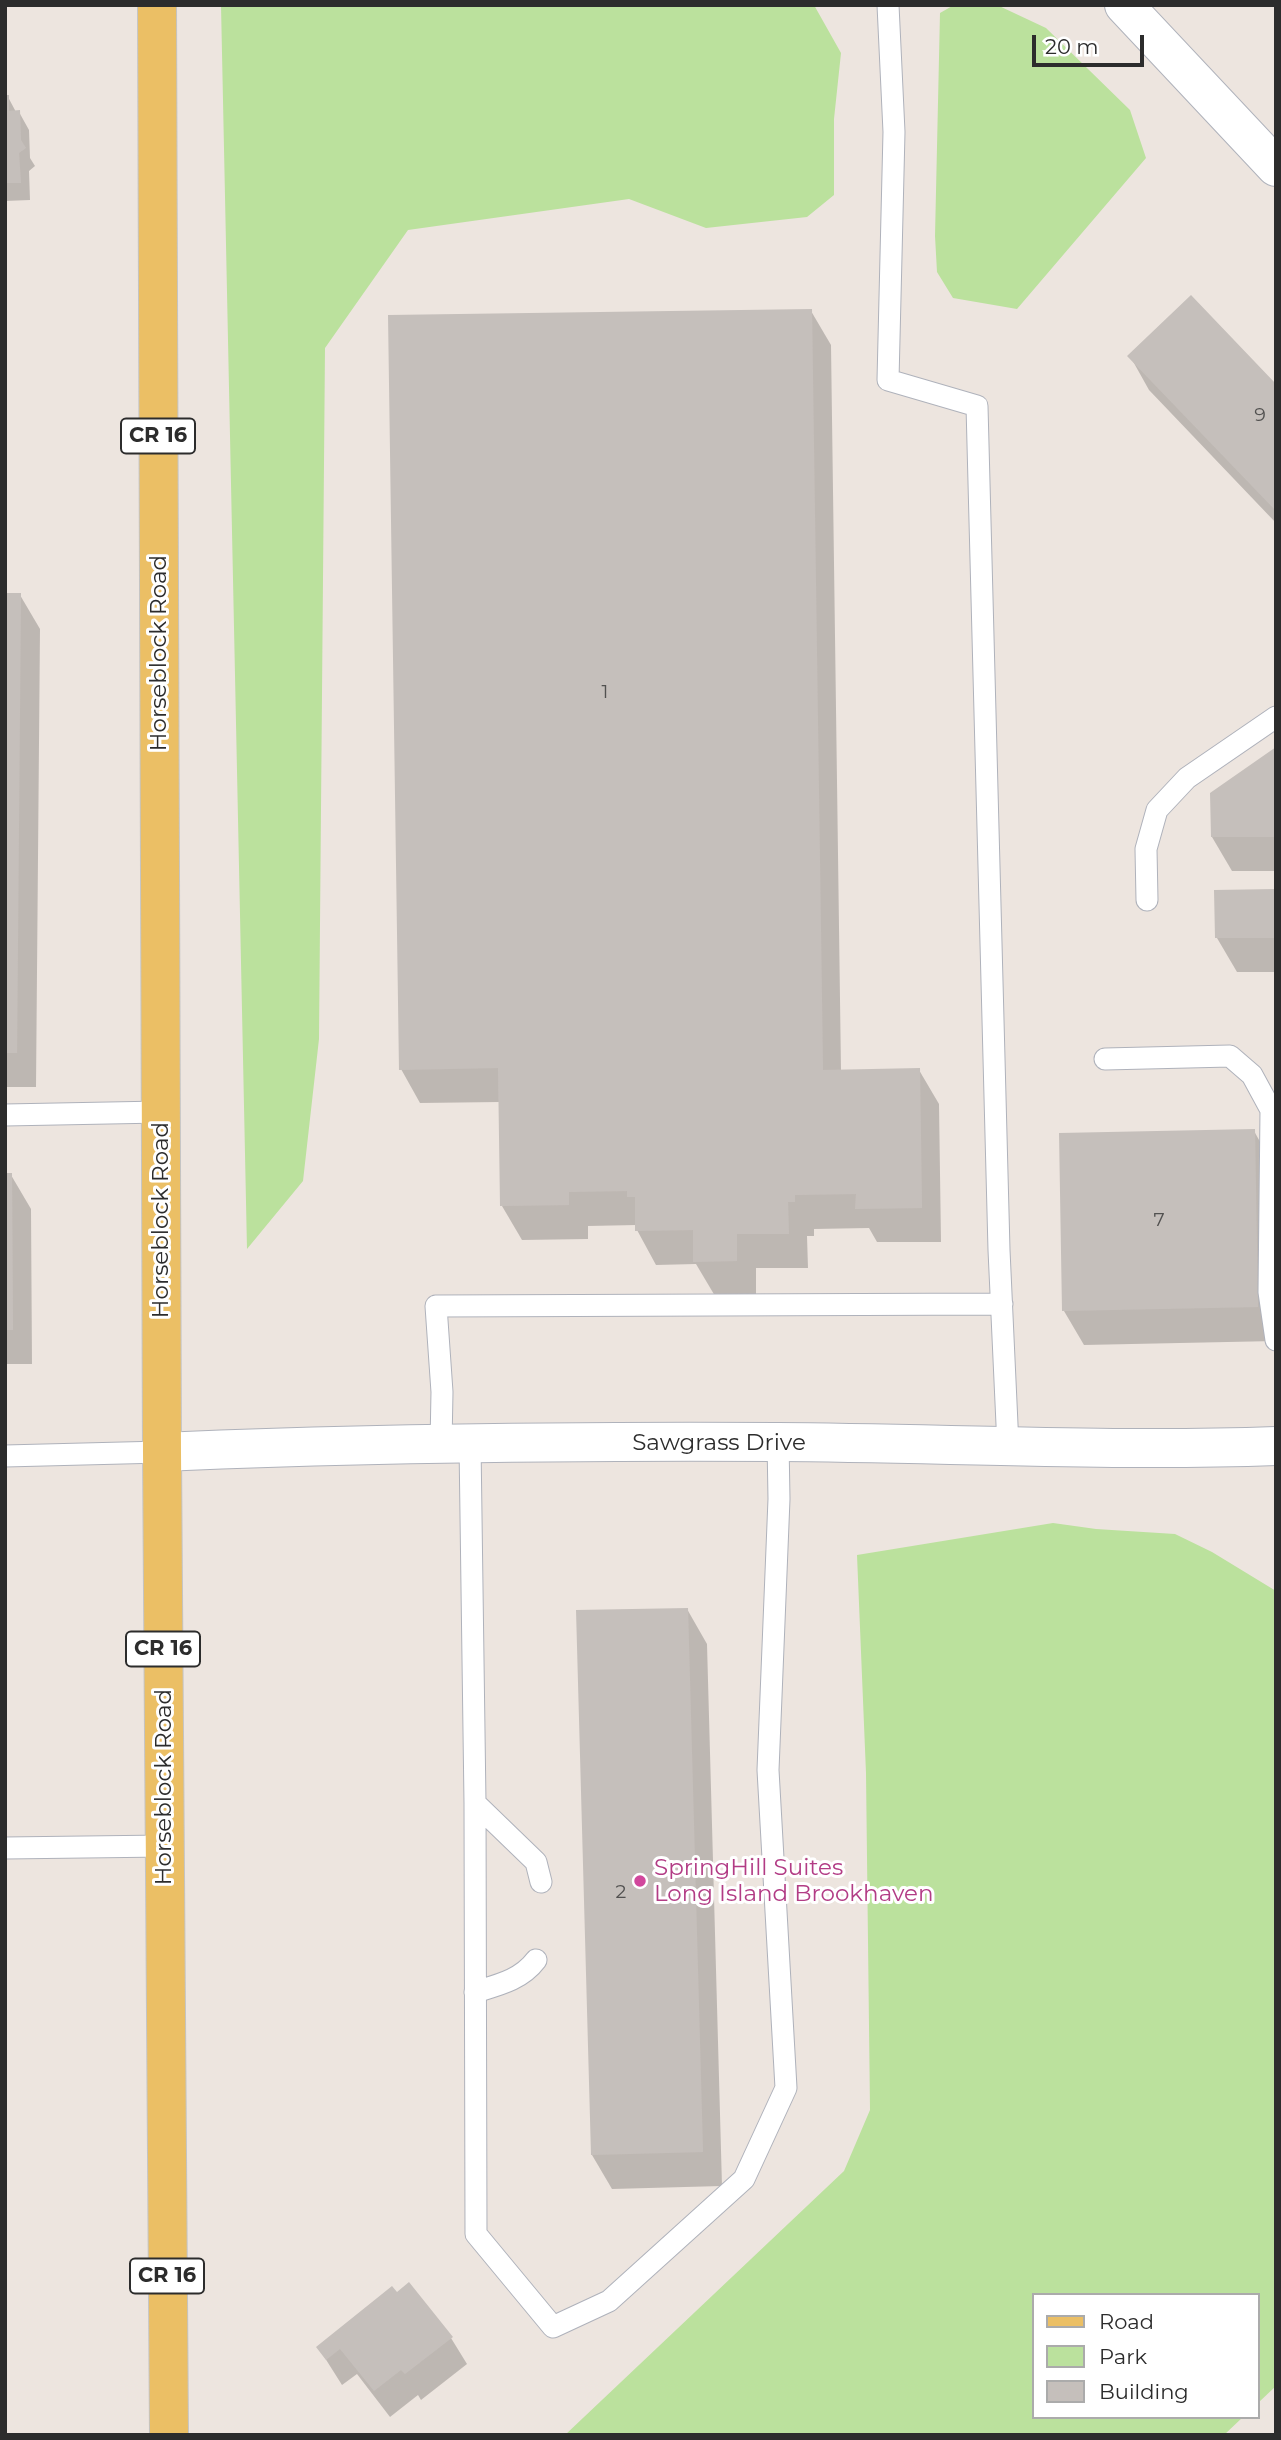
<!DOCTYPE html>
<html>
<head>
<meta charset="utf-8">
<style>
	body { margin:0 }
	#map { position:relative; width:1281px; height:2440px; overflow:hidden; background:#ede5df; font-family:Montserrat,sans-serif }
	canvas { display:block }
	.frame { position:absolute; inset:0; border:7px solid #2c2c2c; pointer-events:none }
	.legend { position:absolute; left:1032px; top:2293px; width:228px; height:126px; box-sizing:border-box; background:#fff; border:2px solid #ababab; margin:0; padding:9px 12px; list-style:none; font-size:21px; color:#2c2c2c }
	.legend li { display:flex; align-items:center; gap:14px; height:35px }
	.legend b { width:35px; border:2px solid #ababab }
	.scale { position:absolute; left:1032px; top:35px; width:112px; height:32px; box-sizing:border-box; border:4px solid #2c2c2c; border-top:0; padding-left:9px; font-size:21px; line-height:24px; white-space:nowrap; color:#2c2c2c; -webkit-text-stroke:5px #fff; paint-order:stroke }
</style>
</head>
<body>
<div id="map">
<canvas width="1281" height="2440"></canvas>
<div class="frame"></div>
<ul class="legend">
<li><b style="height:9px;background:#ebbf65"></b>Road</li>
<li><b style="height:19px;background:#bbe19d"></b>Park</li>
<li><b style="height:19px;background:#c5bfbb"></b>Building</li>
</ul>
<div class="scale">20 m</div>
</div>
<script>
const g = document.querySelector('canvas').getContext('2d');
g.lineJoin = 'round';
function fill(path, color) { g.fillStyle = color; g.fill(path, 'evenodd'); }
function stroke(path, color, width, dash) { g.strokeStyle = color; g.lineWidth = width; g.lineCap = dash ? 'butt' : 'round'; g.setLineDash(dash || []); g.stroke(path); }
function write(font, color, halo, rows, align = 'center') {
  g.font = font + ' Montserrat,sans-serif'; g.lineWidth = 6; g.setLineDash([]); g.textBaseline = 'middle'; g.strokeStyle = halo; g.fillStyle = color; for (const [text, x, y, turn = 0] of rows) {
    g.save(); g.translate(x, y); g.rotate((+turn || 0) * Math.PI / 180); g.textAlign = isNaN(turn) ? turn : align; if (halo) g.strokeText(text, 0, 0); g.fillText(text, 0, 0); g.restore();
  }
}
const green = new Path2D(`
	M221 5H814L841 53 834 119V195L807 217 706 228 629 199 408 230 325 348 319 1039 303 1181 247 1249Z
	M954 5H997L1046 28 1130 110 1146 158 1017 309 953 298 937 272 935 236 940 13Z
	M1053 1523 1096 1529 1175 1534 1212 1552 1276 1591V2386L1258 2403V2295H1034V2417H1243L1224 2435H565L844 2171 870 2110 866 1773 857 1555Z`);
const shadow = new Path2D(`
	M5 97H8L16 112H19L29 130 30 158 35 166 29 171 30 200 5 201Z
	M811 311 831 345 841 1071 919 1070 939 1104 941 1242H877L869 1228 814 1229V1236H807L808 1268H756V1295L715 1296 696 1264 656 1265 637 1230V1225L588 1226V1239L522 1240 502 1206 500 1102 420 1103 401 1069Z
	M1130 356 1276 387V523L1149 390Z
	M5 595H20L40 629 36 1087H5Z
	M1276 750V873V871H1232L1212 837Z
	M1276 891V972H1237L1217 938Z
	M1254 1131 1273 1165 1276 1341 1084 1345 1064 1311 1061 1134Z
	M5 1175H11L31 1209 32 1364H5Z
	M687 1609 707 1644 722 2186 612 2189 592 2155Z
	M451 2338 467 2364 421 2400 418 2395 390 2417 357 2374 342 2385 318 2347Z`);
const building = new Path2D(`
	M5 95H9V111L20 110 21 140 26 148 19 153 21 183H5Z
	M1191 295 1276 384V511L1127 356Z
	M812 309 823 1070 920 1068 922 1208 855 1209 856 1194 795 1195V1202H788L789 1234H737V1261L693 1262V1230L635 1231V1197H627V1191L569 1192V1205L500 1206 498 1068 399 1070 388 315Z
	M5 593H21L17 1053H5Z
	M1276 747V837H1211L1210 793Z
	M1276 889V938H1215L1214 890Z
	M1255 1129 1258 1307 1062 1311 1059 1133Z
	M5 1173H12L13 1330H5Z
	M688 1608 703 2152 591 2155 576 1610Z
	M409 2282 453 2337 405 2374 401 2370 374 2391 340 2349 326 2360 316 2347 392 2286 397 2292Z`);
const service = new Path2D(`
	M888 5 894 132 888 380 977 406 999 1250 1008 1446
	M1147 900 1146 849 1157 810 1187 778 1276 717
	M1105 1059 1230 1056 1252 1075 1271 1110 1269 1292 1276 1340
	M5 1115 161 1112
	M441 1444 442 1392 436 1306 1002 1304
	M470 1444 475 1803 476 2234 553 2327 609 2301 744 2179 786 2088 768 1770 779 1499 778 1442
	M5 1456 162 1452
	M475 1803 536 1862 541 1882
	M5 1848 165 1846
	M475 1992C498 1985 521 1980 536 1960`);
const minor = new Path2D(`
	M1124 5 1276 167
	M162 1452C367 1443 572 1441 777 1442 943 1443 1110 1452 1276 1446`);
const primary = new Path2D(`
	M157 5 162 1452 169 2435`);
const markers = [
	[640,1881,7,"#d1479c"]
];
const numberNames = [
	["9",1260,415],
	["1",605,692],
	["7",1159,1220],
	["2",621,1892]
];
const shields = [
	[158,436,74],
	[163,1649,74],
	[167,2276,74]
];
const shieldNames = [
	["CR 16",158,436],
	["CR 16",163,1649],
	["CR 16",167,2276]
];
const streetNames = [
	["Horseblock Road",159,653,-90],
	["Horseblock Road",161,1220,-90],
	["Sawgrass Drive",719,1443],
	["Horseblock Road",164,1787,-90]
];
const hotelNames = [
	["SpringHill Suites",654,1868],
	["Long Island Brookhaven",654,1894]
];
fill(green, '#bbe19d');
fill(shadow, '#0003');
fill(building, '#c5bfbb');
stroke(service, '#afb2bb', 23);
stroke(minor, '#afb2bb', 40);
stroke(primary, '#c4c4c4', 40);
stroke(service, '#fff', 21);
stroke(minor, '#fff', 38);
stroke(primary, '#ebbf65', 38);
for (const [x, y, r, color] of markers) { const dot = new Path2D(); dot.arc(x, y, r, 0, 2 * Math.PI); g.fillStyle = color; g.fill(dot); stroke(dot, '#fff', 2.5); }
write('19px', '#525150', null, numberNames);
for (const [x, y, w] of shields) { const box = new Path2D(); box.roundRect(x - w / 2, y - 17.5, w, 35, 5); g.fillStyle = '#fff'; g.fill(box); stroke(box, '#2c2c2c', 2); }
write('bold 21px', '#2c2c2c', null, shieldNames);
write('23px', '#2c2c2c', '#fff', streetNames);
write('23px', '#b23c85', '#fff', hotelNames, 'left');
</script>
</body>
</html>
